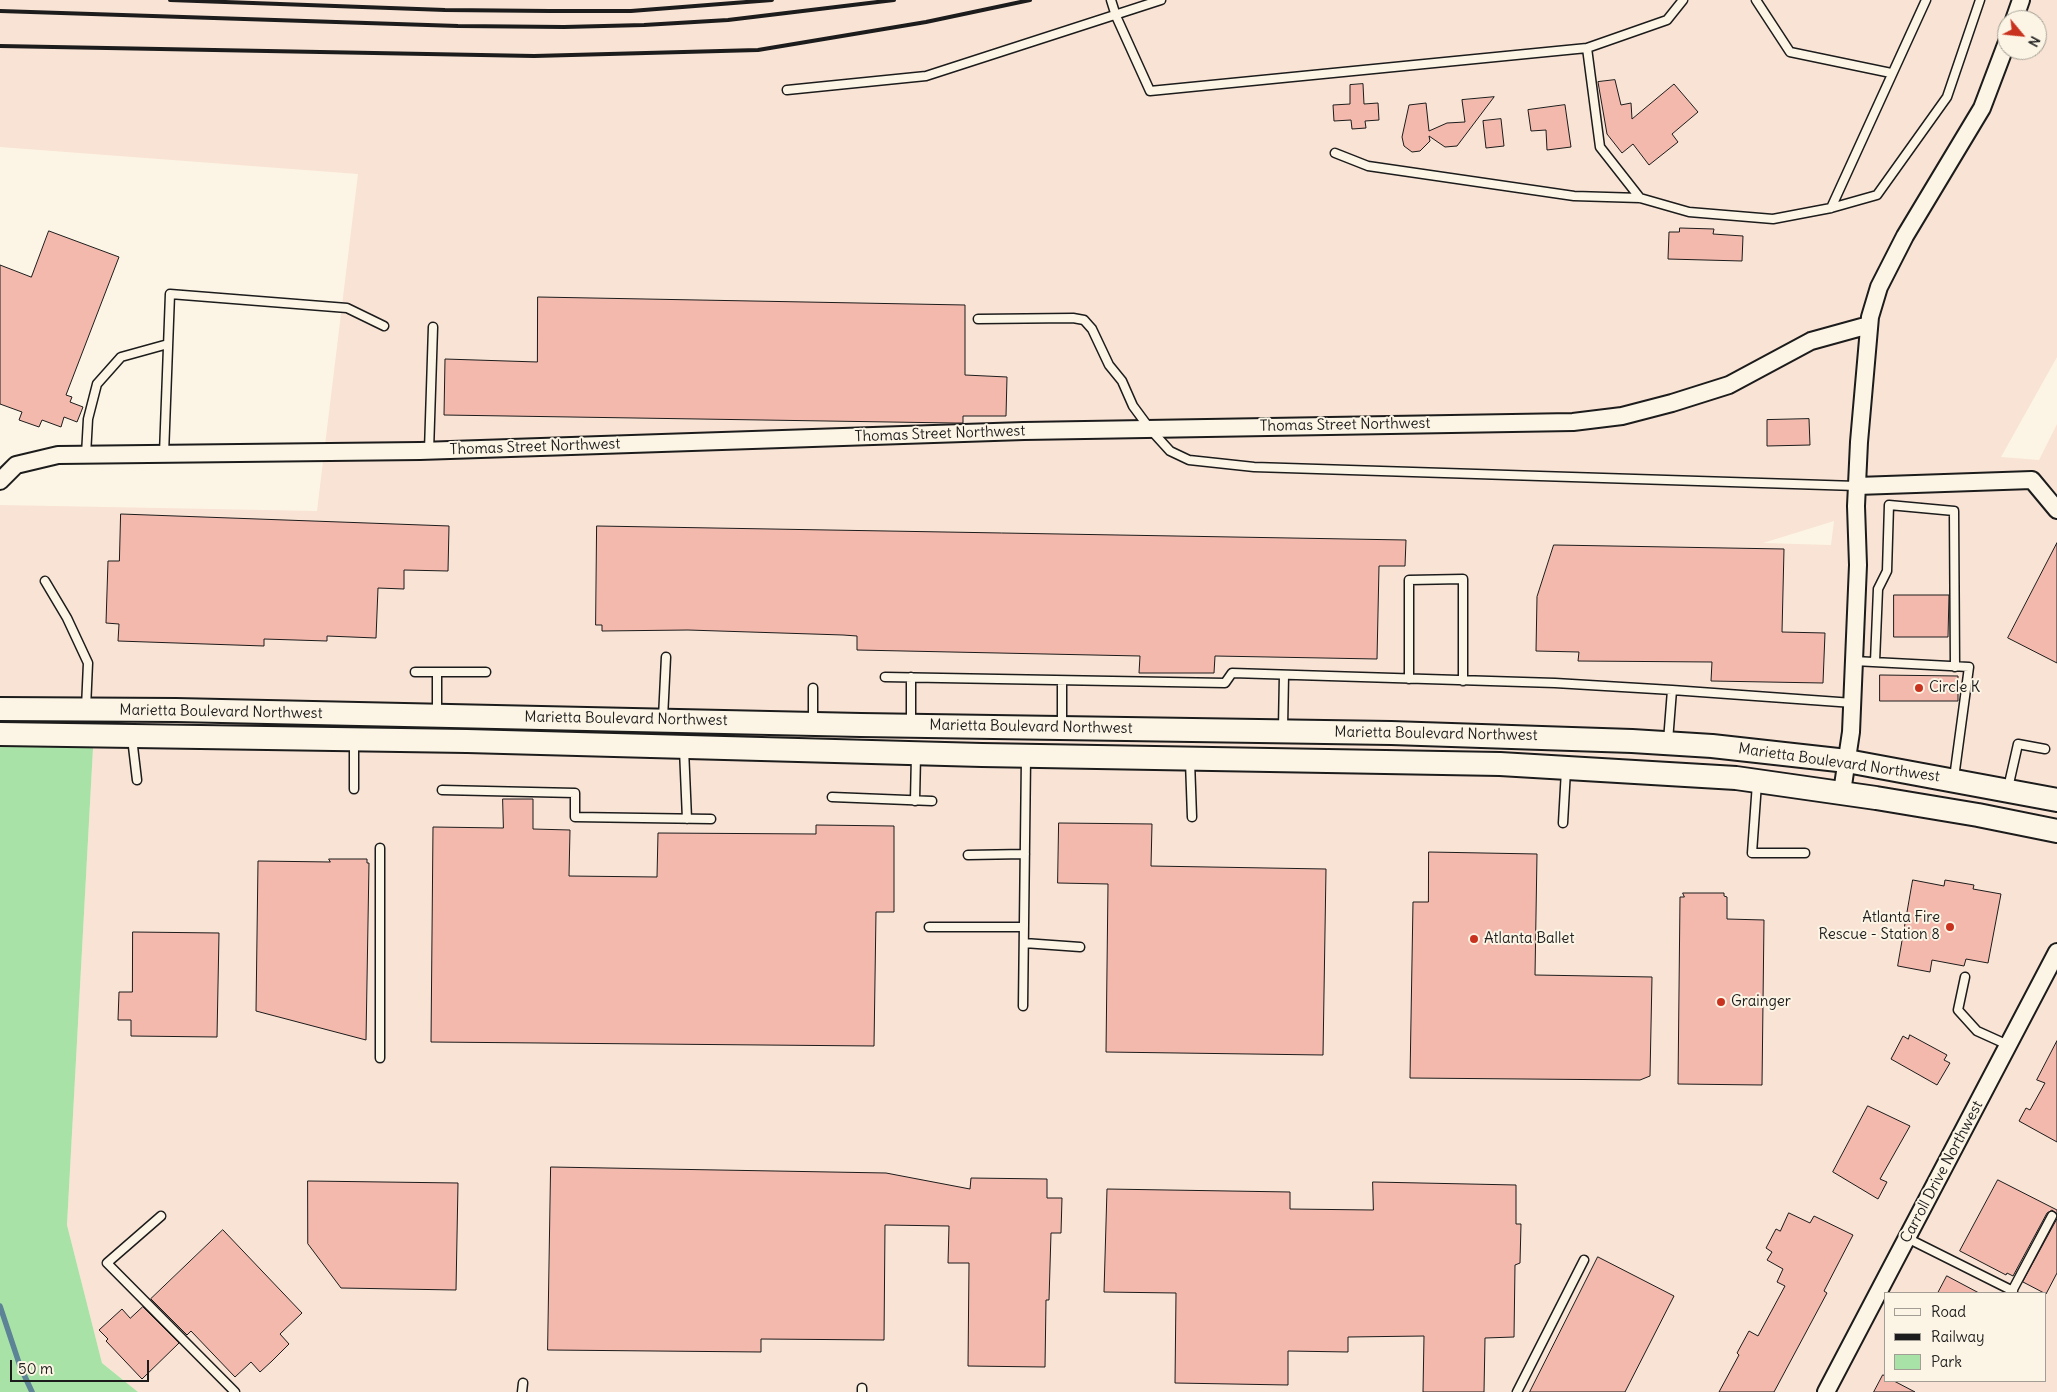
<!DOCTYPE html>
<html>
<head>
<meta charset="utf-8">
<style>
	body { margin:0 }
	#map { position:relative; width:2057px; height:1392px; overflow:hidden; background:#fcf5e5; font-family:Delius,sans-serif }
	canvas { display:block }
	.legend { position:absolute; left:1884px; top:1292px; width:162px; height:90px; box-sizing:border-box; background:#fcf5e5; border:1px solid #a29e95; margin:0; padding:6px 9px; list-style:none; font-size:15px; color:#1c1c1c }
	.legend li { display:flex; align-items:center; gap:10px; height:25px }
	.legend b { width:25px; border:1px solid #a29e95 }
	.north { position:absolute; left:1997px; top:10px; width:50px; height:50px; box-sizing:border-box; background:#fcf5e5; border:1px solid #a29e95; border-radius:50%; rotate:118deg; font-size:14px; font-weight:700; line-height:20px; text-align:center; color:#1c1c1c }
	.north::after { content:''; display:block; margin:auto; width:18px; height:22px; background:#c8321e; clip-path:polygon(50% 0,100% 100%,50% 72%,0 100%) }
	.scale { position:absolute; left:10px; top:1360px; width:139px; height:22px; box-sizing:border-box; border:2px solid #1c1c1c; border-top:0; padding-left:6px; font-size:15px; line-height:18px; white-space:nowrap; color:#1c1c1c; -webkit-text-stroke:4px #fcf5e5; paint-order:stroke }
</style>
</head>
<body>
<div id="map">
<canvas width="2057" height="1392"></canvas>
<ul class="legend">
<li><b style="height:6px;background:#fcf5e5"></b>Road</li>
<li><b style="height:6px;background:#1c1c1c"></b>Railway</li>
<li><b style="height:14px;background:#a9e2a7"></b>Park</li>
</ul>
<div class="north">N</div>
<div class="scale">50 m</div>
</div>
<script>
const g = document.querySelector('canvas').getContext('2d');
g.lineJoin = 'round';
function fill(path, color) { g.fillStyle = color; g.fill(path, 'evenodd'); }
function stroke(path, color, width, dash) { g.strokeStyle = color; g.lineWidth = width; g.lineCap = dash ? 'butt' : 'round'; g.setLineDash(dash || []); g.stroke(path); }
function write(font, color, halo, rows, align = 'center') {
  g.font = font + ' Delius,sans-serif'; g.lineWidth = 4; g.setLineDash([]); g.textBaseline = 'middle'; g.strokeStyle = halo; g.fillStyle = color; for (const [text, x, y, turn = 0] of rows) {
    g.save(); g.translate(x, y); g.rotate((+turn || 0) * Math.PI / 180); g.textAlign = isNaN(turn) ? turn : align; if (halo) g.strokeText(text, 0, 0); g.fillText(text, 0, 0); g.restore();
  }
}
const built = new Path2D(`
	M0 0H2057V357L2001 457 2039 460 2057 424V1392H138L102 1363 67 1225 94 730 0 742V505L317 511 358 174 0 147ZM2007 20H2037V50H2007ZM1834 521 1831 545 1763 543ZM1886 1293H2046V1381H1886Z`);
const green = new Path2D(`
	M94 730 67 1225 102 1363 138 1392H0V742Z`);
const stream = new Path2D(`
	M0 1306 20 1366 32 1392`);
const building = new Path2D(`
	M1615 80 1621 105 1631 103 1632 119 1674 84 1698 112 1672 134 1678 142 1649 165 1633 144 1622 153 1607 134 1598 82Z
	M1363 84 1364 104 1378 103 1379 120 1365 121 1366 128 1352 129 1351 120 1334 121 1333 105 1350 104V85Z
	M1494 97 1457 146 1445 147 1429 136 1430 141 1420 151 1412 152 1404 146 1402 137 1409 105 1426 103 1429 131 1447 123 1465 122 1462 100Z
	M1565 105 1571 147 1547 150 1546 130 1531 131 1528 110Z
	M1501 119 1504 146 1486 148 1483 121Z
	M1680 228 1714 229 1713 234 1743 236 1742 261 1668 259 1669 232H1679Z
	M49 231 119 257 66 395 72 397 70 402 83 407 77 422 64 417 61 427 42 420 39 427 19 420 22 412 0 404V265L31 277Z
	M538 297 965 305V375L1007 377 1006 416H963V423H954L444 415 445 359 537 362Z
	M1809 419 1810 445 1767 446V420Z
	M121 514 449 526 448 571 404 570V589L378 588 376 638 327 636V641L264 639V646L118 641 119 624 106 623 108 561H119Z
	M597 526 1406 540 1405 566H1379L1377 659 1215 656 1214 673H1139L1140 656 857 650V636L843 635 688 630 602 631V625H596Z
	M2057 543V663L2008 638Z
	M1554 545 1784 549 1782 632 1825 633 1823 683 1711 681 1712 662 1578 661 1579 652 1536 651 1537 597Z
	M1894 595H1949L1948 637H1894Z
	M1880 675 1958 676V701H1880Z
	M503 799H533V829L570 830 569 876 657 877 658 833 816 834V825L894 826V912H876L874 1046 431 1042 433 827 503 828Z
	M1059 823 1152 824 1151 866 1326 869 1323 1055 1106 1052 1108 884 1058 883Z
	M1429 852 1537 854 1535 975 1652 977 1650 1076 1640 1080 1410 1078 1413 902H1428Z
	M329 859H367V863H369L366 1040 256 1011 258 861 330 862Z
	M1913 880 1944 886 1945 880 1974 885 1973 889 2001 894 1988 963 1966 959 1964 966 1932 960 1930 972 1898 966Z
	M1683 893H1724V896L1727 897V919L1764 920 1762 1085 1678 1084 1680 897H1684Z
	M133 932 219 933 217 1037 131 1036V1020H118L119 992H132Z
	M1910 1035 1947 1055 1944 1060 1950 1063 1937 1085 1891 1059 1903 1036 1908 1039Z
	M2057 1041V1142L2019 1121 2026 1108 2030 1110 2045 1083 2037 1080Z
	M1868 1106 1910 1126 1880 1179 1887 1182 1878 1199 1833 1172Z
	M551 1167 886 1173 970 1189 971 1178 1047 1179V1198H1062L1061 1233H1051L1049 1300H1046L1045 1367 968 1366 969 1263H948L949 1226 885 1225 884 1340 761 1339V1352L548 1350Z
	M1998 1180 2057 1210V1214L2052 1210 2047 1213 2013 1276 2007 1273 2006 1275 1960 1251Z
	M308 1181 458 1183 456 1290 341 1288 308 1244Z
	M1373 1182 1516 1185V1224H1521L1520 1263 1515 1265 1514 1337 1485 1338 1484 1392H1423L1424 1336 1348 1337V1352L1288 1351V1385L1175 1383 1176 1293 1104 1292 1107 1189 1290 1192V1209L1373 1210Z
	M1789 1213 1810 1223 1814 1216 1853 1235 1824 1291 1827 1293 1774 1392H1719L1739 1355 1737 1353 1749 1331 1758 1336 1785 1286 1777 1282 1783 1269 1767 1260 1772 1252 1766 1248 1776 1229 1780 1231Z
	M2057 1219V1273L2046 1294 2023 1282Z
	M223 1230 302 1313 280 1334 289 1344 272 1361 260 1372 251 1362 235 1377 191 1331 187 1335 151 1299Z
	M1598 1257 1674 1296 1625 1392H1530Z
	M1947 1276 1979 1293H1938Z
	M143 1307 179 1343 142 1379 106 1341 108 1339 99 1330 122 1309 130 1318Z
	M1883 1375 1886 1376V1381H1894L1915 1392H1874Z`);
const lane = new Path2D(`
	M1111 0 1116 16 1150 91 1587 48 1667 20 1683 0
	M1756 0 1790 52 1891 73
	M1587 48 1600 147 1640 198
	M787 90 926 76 1161 0
	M1335 153 1368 166 1574 196 1640 198 1689 212 1773 219 1831 208 1877 195 1947 97 1980 0
	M1831 208 1926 0
	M978 319 1073 318 1084 320 1092 329 1109 365 1122 381 1133 406 1150 429 1170 451 1189 460 1254 467 1857 486
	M429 451 433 327
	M164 454 170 294 347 308 384 326
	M86 455 88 419 97 384 121 357 168 344
	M45 581 67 618 88 663 86 708
	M1854 661 1969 667 1954 778
	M1875 662 1878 589 1887 571 1889 505 1954 511 1955 667
	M415 672H486
	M885 677 1225 683 1232 673 1555 683 1672 690 1668 741
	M911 677V723
	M1409 679V580L1463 579V681
	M1062 681V726
	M1672 690 1853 703
	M437 713V672
	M663 718 666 657
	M813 721V688
	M1283 728 1284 675
	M132 738 137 780
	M684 749 687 819
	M1190 761 1192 817
	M1757 783 1752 853H1805
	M2008 788 2018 744 2045 749
	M354 789V742
	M442 790 575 793V817L711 819
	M832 797 932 801
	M915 801 916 755
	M1563 823 1566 770
	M968 855 1025 854
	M929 927H1024
	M1024 943 1080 947
	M1965 977 1958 1010 1977 1031 2008 1045
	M1023 1006 1026 758
	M380 1058V848
	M161 1216 107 1263 235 1392
	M1907 1238 2013 1291
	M2011 1293 2052 1216
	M862 1388V1392
	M522 1392 523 1383
	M1517 1392 1584 1260`);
const street = new Path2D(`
	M2014 20 2021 0
	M0 481 16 465 58 455 420 451 1024 431 1573 422 1622 416 1672 403 1729 385 1811 341 1869 325
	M1857 486 2032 480 2057 510
	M1842 792 1851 732 1858 565 1856 506 1859 442 1870 317 1879 287 1905 236 1982 108 2007 42
	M1826 1392 2057 952`);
const secondary = new Path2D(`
	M0 709 176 710 861 725 1391 733 1632 741 1712 746 1847 761 2057 800
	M0 734 467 741 982 755 1500 764 1736 778 1876 798 1978 815 2057 831`);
const rail = new Path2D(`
	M170 0 445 10 550 11H631L772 0
	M0 11 458 26 564 27 644 25 728 20 894 0
	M0 46 534 56 758 50 926 22 1030 0`);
const markers = [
	[1919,688,5,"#c8321e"],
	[1950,927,5,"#c8321e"],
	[1474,939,5,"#c8321e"],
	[1721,1002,5,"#c8321e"]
];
const streetNames = [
	["Thomas Street Northwest",1345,425,-1],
	["Thomas Street Northwest",940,434,-2],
	["Thomas Street Northwest",535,447,-2],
	["Marietta Boulevard Northwest",221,712,1],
	["Marietta Boulevard Northwest",626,719,1],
	["Marietta Boulevard Northwest",1031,727,1],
	["Marietta Boulevard Northwest",1436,734,1],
	["Marietta Boulevard Northwest",1839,763,8],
	["Carroll Drive Northwest",1942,1172,-62]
];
const poiNames = [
	["Circle K",1929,688],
	["Atlanta Fire",1940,918,"right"],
	["Rescue - Station 8",1940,935,"right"],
	["Atlanta Ballet",1484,939],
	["Grainger",1731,1002]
];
fill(built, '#f9e3d4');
fill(green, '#a9e2a7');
stroke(stream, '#5c8396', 5.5);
fill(building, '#f3b9ad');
stroke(building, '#1c1c1c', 1);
stroke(lane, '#1c1c1c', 11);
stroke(street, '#1c1c1c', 20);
stroke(secondary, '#1c1c1c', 26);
stroke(lane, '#fcf5e5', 8);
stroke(street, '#fcf5e5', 16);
stroke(secondary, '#fcf5e5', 22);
stroke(rail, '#1c1c1c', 4);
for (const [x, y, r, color] of markers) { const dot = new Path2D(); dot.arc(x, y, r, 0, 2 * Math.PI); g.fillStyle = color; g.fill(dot); stroke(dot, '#fcf5e5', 2); }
write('15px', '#1c1c1c', '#fcf5e5', streetNames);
write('15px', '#1c1c1c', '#fcf5e5', poiNames, 'left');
</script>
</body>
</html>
